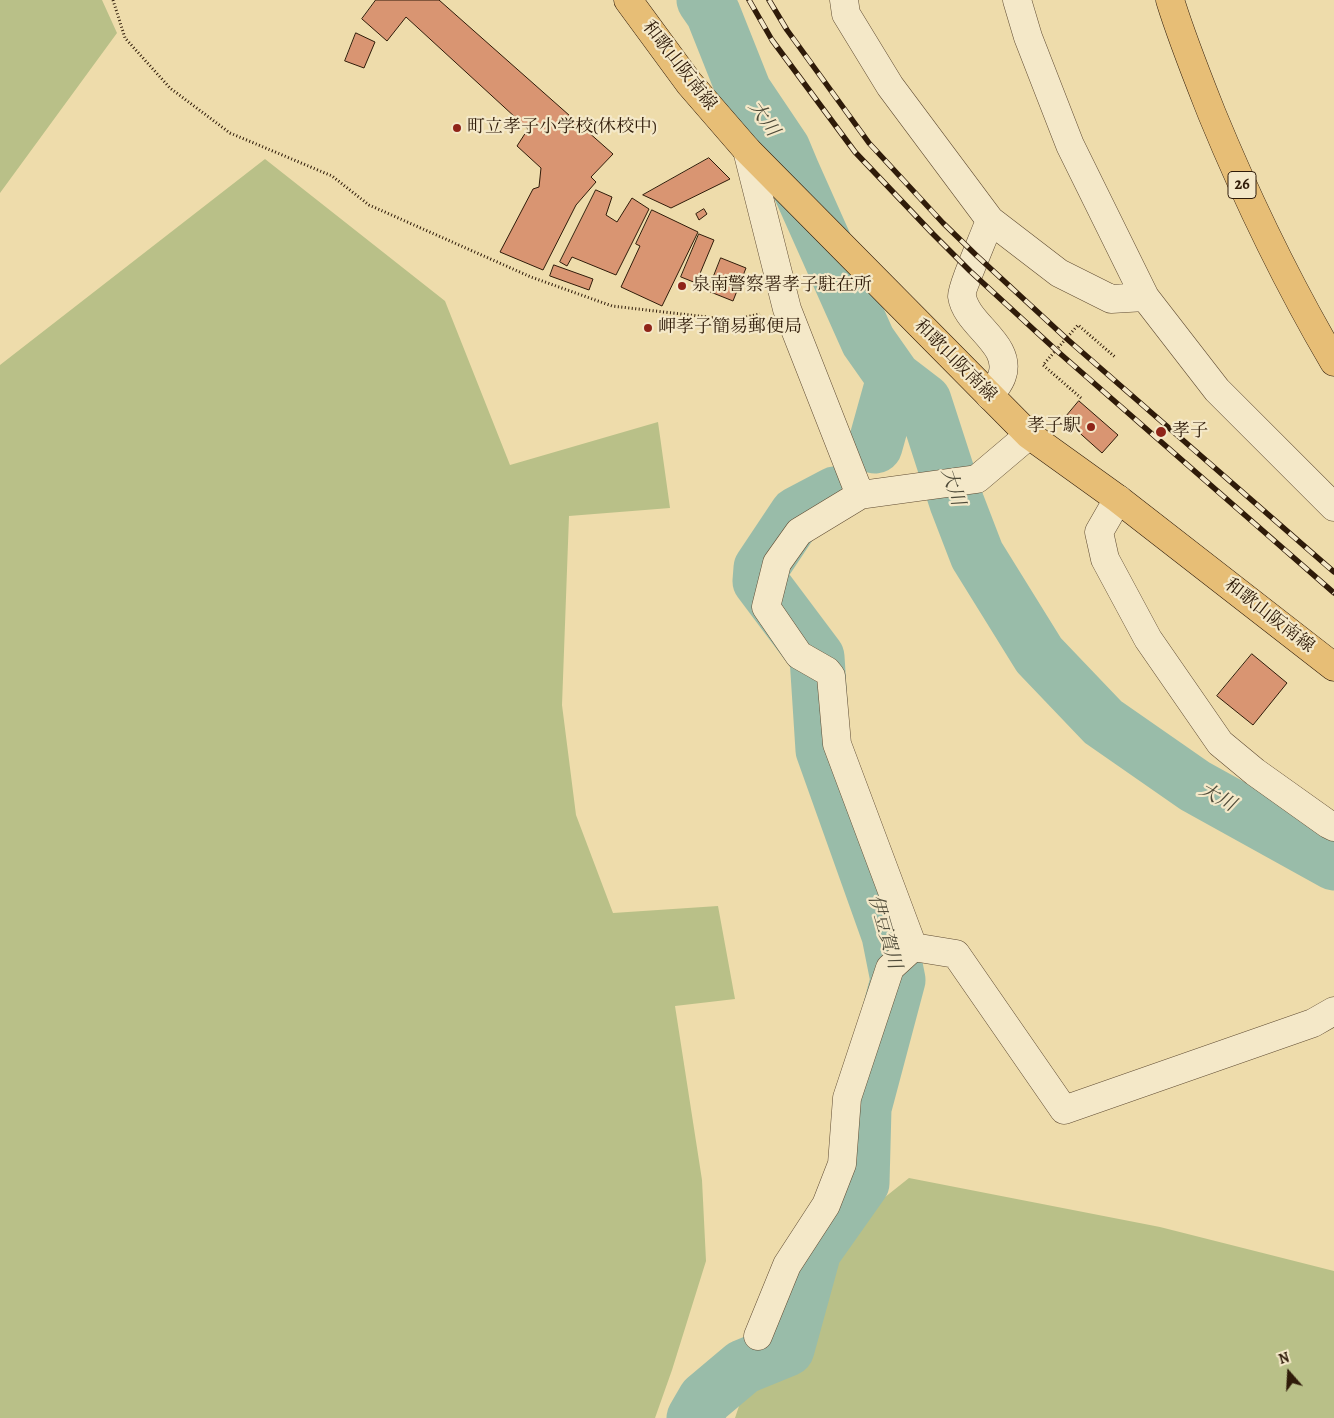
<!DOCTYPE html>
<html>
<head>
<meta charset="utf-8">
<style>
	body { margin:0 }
	#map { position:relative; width:1334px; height:1418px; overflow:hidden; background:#eedcab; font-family:Alegreya,serif }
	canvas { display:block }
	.north { position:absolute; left:1264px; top:1348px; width:50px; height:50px; -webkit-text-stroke:4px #f4e8c8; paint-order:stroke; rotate:341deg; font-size:14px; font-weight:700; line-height:20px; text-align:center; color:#2f1b09 }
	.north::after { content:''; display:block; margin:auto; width:18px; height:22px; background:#2f1b09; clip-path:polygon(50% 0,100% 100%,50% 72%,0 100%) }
</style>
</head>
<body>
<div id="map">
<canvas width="1334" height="1418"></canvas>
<div class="north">N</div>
</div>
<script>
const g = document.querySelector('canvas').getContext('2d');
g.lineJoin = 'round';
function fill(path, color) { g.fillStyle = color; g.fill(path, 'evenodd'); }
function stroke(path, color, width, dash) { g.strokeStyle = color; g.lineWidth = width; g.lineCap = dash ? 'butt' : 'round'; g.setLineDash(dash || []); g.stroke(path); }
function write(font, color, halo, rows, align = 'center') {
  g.font = font + ' Alegreya,"Noto Serif JP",serif'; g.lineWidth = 4.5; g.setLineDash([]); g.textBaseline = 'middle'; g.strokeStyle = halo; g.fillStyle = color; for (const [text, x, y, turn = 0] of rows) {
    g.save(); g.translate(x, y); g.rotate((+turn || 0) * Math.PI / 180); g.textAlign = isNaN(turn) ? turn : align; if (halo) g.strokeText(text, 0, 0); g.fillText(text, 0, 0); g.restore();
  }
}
const green = new Path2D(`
	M0 0H102L117 33 0 193Z
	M265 159 445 301 510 465 658 422 670 508 569 516 562 705 576 815 613 913 718 906 735 999 675 1006 702 1180 706 1261 672 1370 655 1418H0V365Z
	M909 1178 1160 1227 1334 1271V1418H735L781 1280Z`);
const river = new Path2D(`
	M704 0 713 13 744 91 783 149 793 173 868 341 894 378 924 401 957 503 977 555 1039 655 1103 722 1195 786 1334 863
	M875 446 894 378
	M694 1418 705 1399 743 1367 787 1349 814 1251 862 1183 864 1108 898 980 889 935 823 750 817 657 760 581 761 568 797 514 835 494`);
const building = new Path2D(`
	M376 0H439L613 154 591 177 596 182 576 205 543 270 500 252 533 189 539 187 541 168 517 146 528 129 406 17 387 41 362 19Z
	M356 33 375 42 364 68 345 61Z
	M709 158 730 179 671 208 643 195Z
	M596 190 612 197 606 215 617 222 632 198 649 209 616 275 572 257 567 266 560 262Z
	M704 209 707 214 699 220 696 214Z
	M652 210 698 232 662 306 621 287 640 246 636 244Z
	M699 234 714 240 696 283 681 277Z
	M721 258 746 268 733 301 708 291Z
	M554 265 593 279 589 290 550 276Z
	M1079 401 1118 435 1102 453 1064 419Z
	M1252 654 1287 683 1253 725 1217 696Z`);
const path = new Path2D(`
	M113 0 125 38 170 88 230 133 332 176 369 205 531 277 612 306 733 320 760 314
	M1081 398 1043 365 1078 325 1115 357`);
const minor = new Path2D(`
	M844 0 846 14 890 86 990 220 1059 273 1111 299 1145 297
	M1017 0 1028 37 1070 145 1145 297 1217 390 1334 507
	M747 150 787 309 860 495
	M990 396C994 389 1000 383 1002 376 1013 344 966 325 962 296 961 289 986 232 990 220
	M1029 435 977 479 860 495 799 532 777 563 766 607 799 655 827 671 831 676 837 744 913 947 956 954 1064 1110 1313 1023 1334 1011
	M1118 499 1099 532 1105 559 1148 639 1220 743 1255 772 1328 824 1334 827
	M758 1336 787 1265 826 1205 842 1164 847 1098 890 968 913 947`);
const major = new Path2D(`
	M628 0 689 83 747 150 1029 435 1118 499 1334 667`);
const highway = new Path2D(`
	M1170 0C1182 39 1197 76 1212 114 1247 199 1287 282 1334 362`);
const rail = new Path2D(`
	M749 0 772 40 855 152 933 234 970 271 1056 350 1334 593
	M769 0 787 30 869 143 943 223 977 256 1067 339 1334 572`);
const markers = [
	[457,128,5,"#8f2418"],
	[682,286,5,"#8f2418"],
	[648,328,5,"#8f2418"],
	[1091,427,5,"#8f2418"],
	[1161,432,6,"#8f2418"]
];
const shields = [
	[1242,185,28]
];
const shieldNames = [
	["26",1242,185]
];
const streetNames = [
	["和歌山阪南線",679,66,52],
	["和歌山阪南線",955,361,45],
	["和歌山阪南線",1269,616,38]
];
const poiNames = [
	["町立孝子小学校(休校中)",467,128],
	["泉南警察署孝子駐在所",692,286],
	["岬孝子簡易郵便局",658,328],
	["孝子駅",1081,427,"right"],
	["孝子",1172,432]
];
const waterNames = [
	["大川",763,119,55],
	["大川",952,487,72],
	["大川",1217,798,29],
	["伊豆賀川",884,932,74]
];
fill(green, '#b9c088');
stroke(river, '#99bca9', 55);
fill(building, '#d99572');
stroke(building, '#2f1b09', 1);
stroke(minor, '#5f4b32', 29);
stroke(major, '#2f1b09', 29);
stroke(highway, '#2f1b09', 29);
stroke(path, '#2f1b09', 3, [1, 2.5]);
stroke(minor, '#f4e8c8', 28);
stroke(major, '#e7be76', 28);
stroke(highway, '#e7be76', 28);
stroke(rail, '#2f1b09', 5.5);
stroke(rail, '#f4e8c8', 4, [11]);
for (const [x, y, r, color] of markers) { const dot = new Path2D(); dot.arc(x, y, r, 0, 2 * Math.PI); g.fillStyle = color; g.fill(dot); stroke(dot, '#f4e8c8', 2); }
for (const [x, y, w] of shields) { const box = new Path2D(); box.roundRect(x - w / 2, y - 13.5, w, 27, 4); g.fillStyle = '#f4e8c8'; g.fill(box); stroke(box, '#2f1b09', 1); }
write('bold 16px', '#2f1b09', null, shieldNames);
write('18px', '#2f1b09', '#f4e8c8', streetNames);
write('18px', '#2f1b09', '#f4e8c8', poiNames, 'left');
write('italic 19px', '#4f4b39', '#f4e8c8', waterNames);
</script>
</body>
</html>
